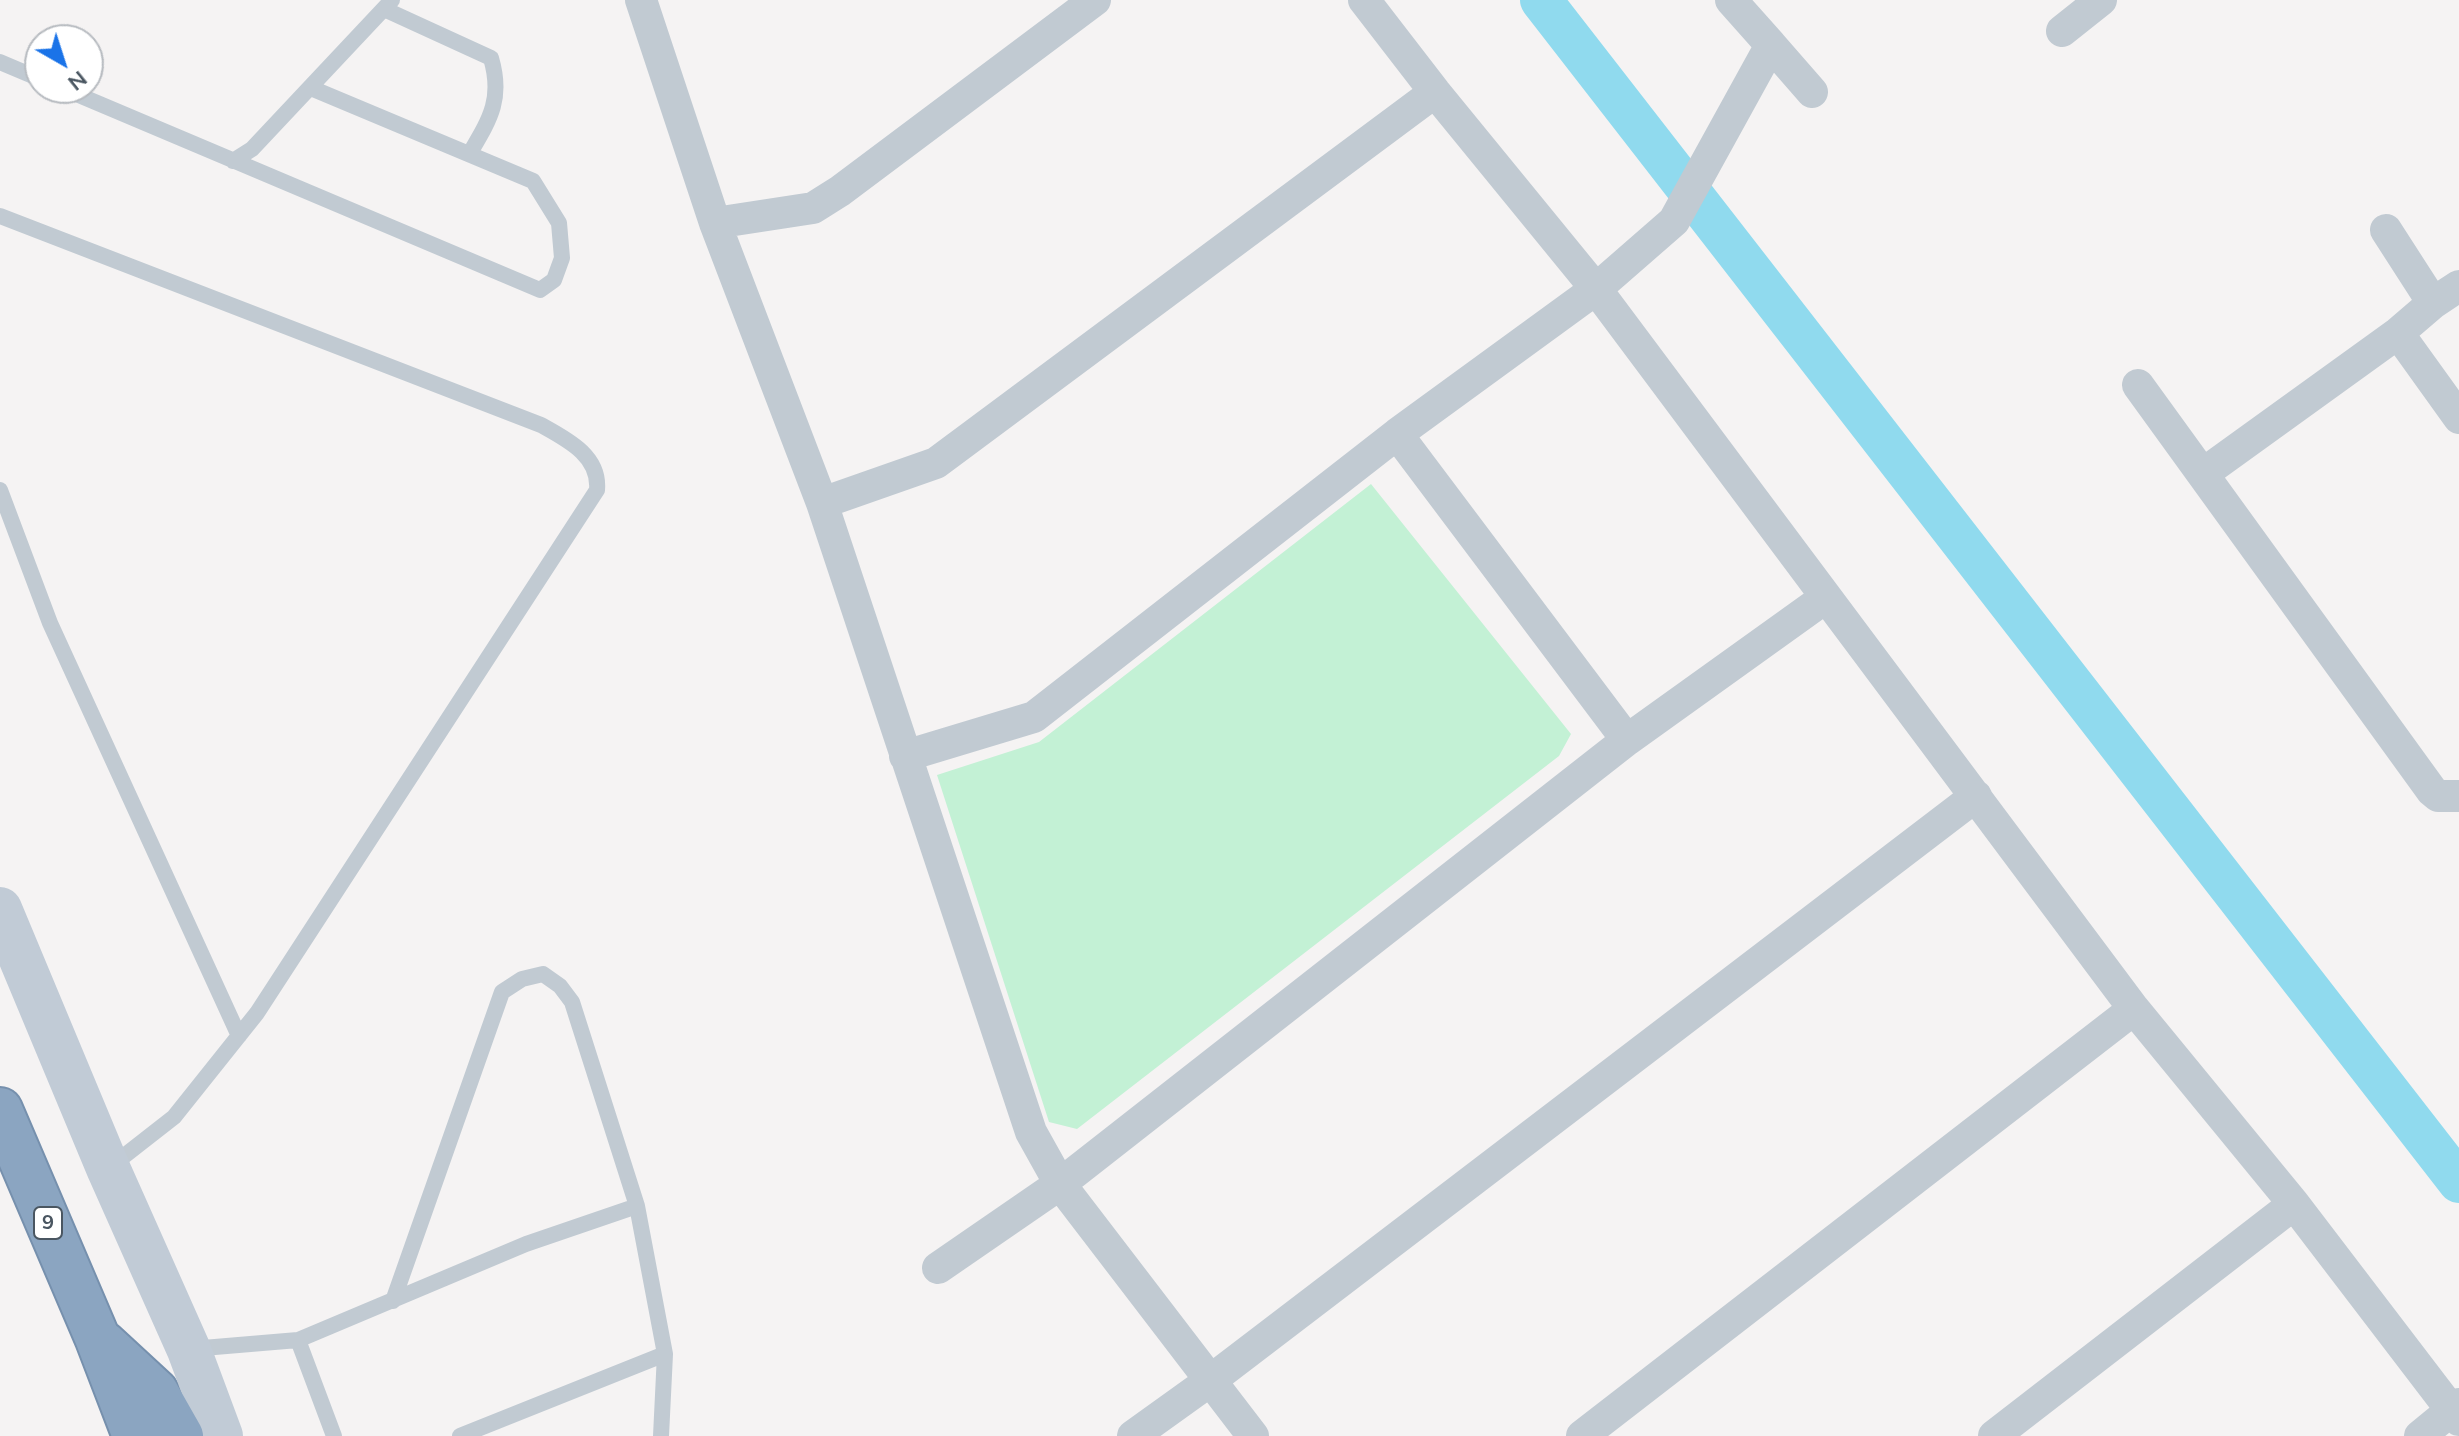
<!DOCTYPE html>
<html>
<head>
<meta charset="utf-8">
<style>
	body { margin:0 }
	#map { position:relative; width:2459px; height:1436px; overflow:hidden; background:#f5f3f3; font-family:Mulish,sans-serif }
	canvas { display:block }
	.north { position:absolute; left:24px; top:24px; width:80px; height:80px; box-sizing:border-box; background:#fff; border:2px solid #b7bbc0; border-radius:50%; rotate:141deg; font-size:22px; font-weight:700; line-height:32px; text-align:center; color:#4a5661 }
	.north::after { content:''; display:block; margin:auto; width:28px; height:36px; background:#1a73e8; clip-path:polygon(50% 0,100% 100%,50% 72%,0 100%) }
</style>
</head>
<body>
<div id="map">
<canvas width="2459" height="1436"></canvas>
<div class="north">N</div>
</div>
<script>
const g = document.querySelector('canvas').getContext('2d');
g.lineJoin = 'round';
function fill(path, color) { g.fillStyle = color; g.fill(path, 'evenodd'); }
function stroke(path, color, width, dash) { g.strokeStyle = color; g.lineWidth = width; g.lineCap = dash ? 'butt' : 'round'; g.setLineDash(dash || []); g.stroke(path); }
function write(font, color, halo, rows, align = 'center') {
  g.font = font + ' Mulish,sans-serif'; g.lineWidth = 8; g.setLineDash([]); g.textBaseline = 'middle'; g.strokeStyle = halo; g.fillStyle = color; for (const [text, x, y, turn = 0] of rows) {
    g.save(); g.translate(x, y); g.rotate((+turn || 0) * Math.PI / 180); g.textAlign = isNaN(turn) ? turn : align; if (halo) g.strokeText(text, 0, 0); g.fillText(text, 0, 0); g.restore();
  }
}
const green = new Path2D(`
	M1371 484 1571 734 1559 756 1077 1129 1049 1122 937 775 1039 742Z`);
const canal = new Path2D(`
	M1541 0 2459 1182`);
const lane = new Path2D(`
	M384 9 491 58C503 99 490 119 470 153
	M0 62 40 79
	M62 88 540 290 554 280 562 258 559 223 533 181 311 88
	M233 161 252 149 392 0
	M0 216 541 425C568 440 600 456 597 490L257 1013 174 1117 110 1167
	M0 490 50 623 239 1036
	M393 1301 502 992 522 979 543 974 560 986 572 1002 637 1206
	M298 1340 526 1244 637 1206 665 1354 661 1436
	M191 1349 298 1340 334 1436
	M460 1436 665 1354`);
const street = new Path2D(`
	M641 0 715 223 822 503 1031 1132 1060 1184 1253 1436
	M1364 0 1435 92 1596 289 2134 1009 2294 1204 2459 1420
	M2062 31 2101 0
	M1771 45 1812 92
	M715 223 813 208 840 191 1095 0
	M2386 230 2433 303
	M2398 333 2459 418
	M2138 385 2432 791 2438 796H2459
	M1397 434 1627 740
	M2204 473 2398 333 2433 303 2459 286
	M822 503 936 463 1435 92
	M905 756 1034 717 1397 434 1596 289 1674 221 1771 45 1731 0
	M938 1268 1060 1184 1627 740 1825 598
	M1133 1436 1211 1380 1976 796
	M1582 1436 2134 1009
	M1994 1436 2294 1204
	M2420 1436 2459 1404`);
const secondary = new Path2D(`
	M0 909 108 1168 189 1350 221 1436`);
const highway = new Path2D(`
	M0 1110 97 1337 135 1436
	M104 1344 156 1392 181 1436`);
const shields = [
	[48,1223,28]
];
const shieldNames = [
	["9",48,1223]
];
fill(green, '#c3f1d5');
stroke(canal, '#90daee', 42);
stroke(highway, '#7690ad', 48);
stroke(lane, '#c1cad2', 16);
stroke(street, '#c1cad2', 32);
stroke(secondary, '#c1cbd6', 44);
stroke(highway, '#8ba5c1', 44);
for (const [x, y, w] of shields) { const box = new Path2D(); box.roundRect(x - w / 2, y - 16, w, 32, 6); g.fillStyle = '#fff'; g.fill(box); stroke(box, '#4a5661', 2); }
write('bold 20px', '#4a5661', null, shieldNames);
</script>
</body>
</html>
